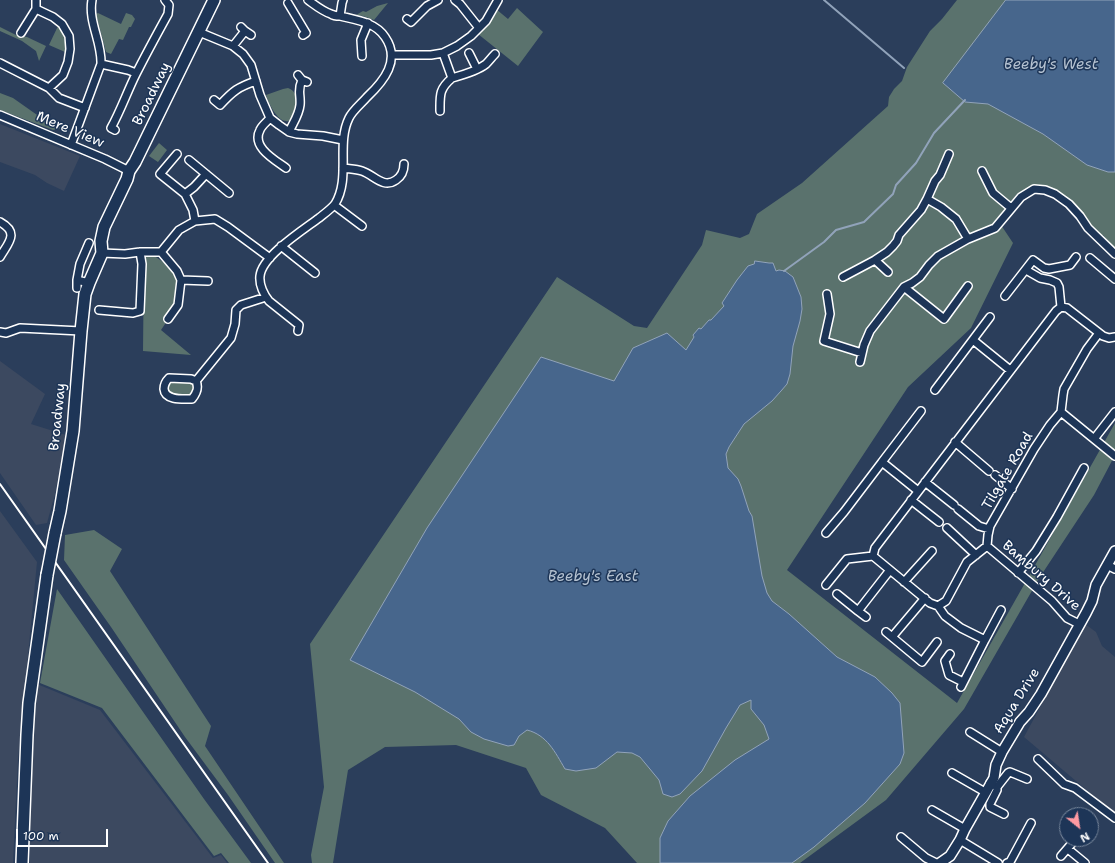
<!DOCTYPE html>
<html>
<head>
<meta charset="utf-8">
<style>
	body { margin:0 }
	#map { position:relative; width:1115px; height:863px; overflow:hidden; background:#2b3e5b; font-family:"Shantell Sans",sans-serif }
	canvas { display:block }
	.north { position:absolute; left:1059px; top:807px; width:40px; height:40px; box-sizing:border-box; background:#1d3557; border:1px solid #77869a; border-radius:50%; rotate:150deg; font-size:11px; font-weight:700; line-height:16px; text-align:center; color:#fff }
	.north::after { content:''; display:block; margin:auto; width:14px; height:18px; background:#ff9aa2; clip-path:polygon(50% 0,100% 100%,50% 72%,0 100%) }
	.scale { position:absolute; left:16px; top:829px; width:92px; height:18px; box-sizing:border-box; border:2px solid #fff; border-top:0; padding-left:5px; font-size:12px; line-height:14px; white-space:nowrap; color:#fff; -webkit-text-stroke:3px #1d3557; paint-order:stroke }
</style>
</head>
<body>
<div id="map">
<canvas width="1115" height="863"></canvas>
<div class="north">N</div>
<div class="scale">100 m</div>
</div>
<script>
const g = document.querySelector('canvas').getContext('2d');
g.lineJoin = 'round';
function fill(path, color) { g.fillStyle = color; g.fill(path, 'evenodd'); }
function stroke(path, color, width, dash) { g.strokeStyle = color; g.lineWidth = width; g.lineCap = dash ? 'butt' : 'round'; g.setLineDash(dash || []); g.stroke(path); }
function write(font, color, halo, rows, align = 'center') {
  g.font = font + ' "Shantell Sans",sans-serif'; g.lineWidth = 3; g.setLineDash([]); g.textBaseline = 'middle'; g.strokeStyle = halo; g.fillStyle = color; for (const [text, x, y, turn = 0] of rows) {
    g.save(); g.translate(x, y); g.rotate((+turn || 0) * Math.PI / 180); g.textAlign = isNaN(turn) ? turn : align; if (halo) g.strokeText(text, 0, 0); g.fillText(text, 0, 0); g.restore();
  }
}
const built = new Path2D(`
	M0 124 80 156 64 191 47 183 35 175 0 162Z
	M0 361 45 394 31 424 66 435 55 494 47 523 36 525 0 473Z
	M0 511 37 562 18 759 13 863H0Z
	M1085 624 1096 632 1102 646 1115 657V814L1024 737Z
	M37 684 100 710 213 858 221 855 227 863H30L29 826Z`);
const green = new Path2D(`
	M957 0H1115V250L1108 245V241L1103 235 1099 236 1087 224 1081 213 1059 192 1044 186 1029 188 1017 194 997 219 1013 243 971 328 908 387 787 570 957 703 1025 583 1033 589 964 709 886 800 800 863H637L605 828 541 795 526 768 456 745 385 747 348 770 333 863H312L311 855 324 787 310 644 557 277 634 326 647 328 702 245 706 230 740 238 749 234 757 214 802 183 888 106 889 97 894 89 902 81 907 67 930 31 942 19Z
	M388 3 374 20 363 16 356 15 363 11 366 12 377 6Z
	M517 8 543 32 518 66 478 34 485 27 496 9 508 19Z
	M98 13 121 24 126 13 132 15 135 19 131 27H129L123 40 119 39 111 54 106 52 96 14Z
	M58 26C65 33 66 43 65 52L49 45Z
	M0 27 16 35 27 37 46 46 39 61 36 51 22 41 0 31Z
	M288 88C301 93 297 109 292 119 290 120 288 122 286 121 277 121 268 102 266 95L283 89Z
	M0 93 13 98 40 117 62 128 53 130 0 110Z
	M159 143 167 150 158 162 149 156Z
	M144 254 153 255 163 262 173 273 178 281 174 307 164 318 167 321 161 330 191 355 143 351Z
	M171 382H187L192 383 194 388 189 395 175 394 170 393 168 389 169 384Z
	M1115 423V455L1094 495 1036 583 1029 576Z
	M94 530 122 549 110 571 211 726 205 746 284 863H275L228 795 185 737 111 627 64 560 65 535Z
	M57 589 204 799 251 863H229L221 853 214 856 102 708 40 683Z`);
const water = new Path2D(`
	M1006 0H1115V172H1108L1087 165 1043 134 988 104 965 102 943 83Z
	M755 261 769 263H773L776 271 779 270 785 271 793 277 801 297 802 309 800 321 793 346 790 374 787 384 781 391 772 401 744 424 729 447 726 454 728 468 738 479 741 486 749 511 752 516 762 576 767 593 772 601 789 614 837 657 875 677 892 693 900 703 904 753 900 764 865 803 814 847 792 863H660V838L668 821 690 796 735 760 769 739 764 725 751 709V700L740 705 726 728 702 771 680 794 672 797 663 794 659 780 640 757 632 753 617 752 596 768 576 771 565 769C555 752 547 735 527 730L519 736 514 745 508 746 484 739 471 732 459 719 415 692 350 660 427 528 541 357 614 381 633 348 667 333 686 350 694 337 693 335 699 328 701 329 709 320H711L724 306 722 303 737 280 748 266 754 264Z`);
const stream = new Path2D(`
	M824 0 904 68
	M784 271 824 242 836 230 864 222 893 194 896 185 916 163 934 133 965 100`);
const minor = new Path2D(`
	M455 0 460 4 479 28
	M288 3 306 33 303 35
	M36 9 53 17 62 24 69 36 70 49 68 62 63 75 49 88
	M340 16 342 3 343 0
	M407 19 411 22 427 6 438 0
	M241 27 245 31 251 35
	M199 32 233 46 243 54 251 65 260 95 270 118 279 125 289 132 297 134 323 136 343 140
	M21 33 36 9V0
	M233 46 245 31
	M469 53 477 69
	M392 55H431L443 53 457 46 471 36 486 21 498 0
	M362 56 361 40 368 23
	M0 63 49 88 59 98 85 108
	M101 64 128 70 136 73
	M298 75 302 80 307 82
	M452 78C463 75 477 71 486 64 489 61 492 57 495 54
	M214 100 220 105C233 91 238 87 256 81
	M440 111C440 95 439 89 452 78L443 53
	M0 115 105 159 129 171
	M270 118C267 122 262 125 260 130 251 147 275 160 286 168
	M115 130 111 128C121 110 127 92 136 74 146 54 157 34 168 14L169 5 165 0
	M289 132C293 123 299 115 300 105 301 94 297 91 302 80
	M71 145 101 64C102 42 88 22 92 0
	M177 154 160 174 185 194 193 210 195 221
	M949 154 940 175 935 181 927 199 941 207 956 219 968 239
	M189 160 229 193
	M343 168C349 169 356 169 362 171 374 175 383 189 396 180 402 176 404 171 404 164
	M982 171 993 193 1011 208
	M185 194 194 187 206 174
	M334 205 362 226
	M0 222C20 233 8 243 0 257
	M281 246 315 273
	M161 252 177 271 181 280 178 305 168 319
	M102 253 125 254 140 252H161L179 230 195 221 215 219 228 227 270 258
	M1090 258 1115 279
	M875 260 887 252 893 246 897 241 899 235 921 210 927 199
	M1026 270 1040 278 1050 280 1057 283 1059 287 1061 307
	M843 277 875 260 888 272
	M77 280 80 264 89 243
	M181 280 208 281
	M904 287 944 319 968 286
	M77 288V280L89 283
	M827 294 830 314 824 341 862 353
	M1005 296 1033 260 1044 268 1049 269 1070 265 1076 257
	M1061 307 1067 308 1103 336 1109 338 1115 337
	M99 310 133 313 140 311 142 264 140 252
	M298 331 299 325 269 301C264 295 259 285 260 276 262 256 303 230 319 218 324 214 331 209 335 204 351 178 336 144 349 118 353 110 361 104 367 97 384 81 401 60 385 37 375 22 356 20 340 16 337 16 334 16 331 14 322 11 315 5 308 0
	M0 332 6 333 20 328 81 331
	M973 340 1010 370
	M860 362 864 345 870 331 904 287 912 283 920 277 929 265 938 256 968 239 995 228 1021 197 1034 189 1045 190 1055 194 1069 204 1080 216 1088 228 1115 254
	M196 381 191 379 169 378C166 381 164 385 164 389 165 401 184 399 192 399 197 393 199 388 196 381L231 338 235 324 236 310 241 305 266 297
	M935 390 990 317
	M1061 412 1063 395 1064 389 1087 349 1099 333
	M1061 412 1115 456
	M1094 439 1115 412
	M955 442 989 471
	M995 475 1012 489
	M925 482 954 505
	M918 491 882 462 921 411
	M911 500 939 522
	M958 509 979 526 989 529
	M947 528 976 555
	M826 533 844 512 882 462
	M987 546 967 562 946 601 938 606 930 603 873 556 875 548 1056 311 1061 307
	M987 546 988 535 990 526 1034 449 1050 425 1061 412
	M987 546 1052 601 1067 618 1079 624
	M1107 565 1115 569
	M1018 573 1036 551 1057 517 1084 468
	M904 582 932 551
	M826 585 847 559 873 556
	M837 594 858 611 890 570
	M925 598 892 637 922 662 937 642
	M938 606 945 616 961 628 985 640 1001 610
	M858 611 866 617
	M886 632 892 637
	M950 654 945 661 949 675 963 682
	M961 687 985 640
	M970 732 1002 752
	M1038 759 1064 784 1075 788 1115 818
	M952 773 985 792
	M990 783 997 787V790L990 804V807L1004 814
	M997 787 1008 773 1010 772 1027 779
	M932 810 965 829
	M901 837 926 858 936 863
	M960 840 998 863
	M1068 849 1085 863
	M1061 856 1073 842
	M1007 863 1010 862 1031 823`);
const tertiary = new Path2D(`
	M940 863 950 856 960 840 965 829 994 778 996 765 1002 752 1020 722 1029 712 1041 694 1086 613 1092 601 1096 585 1115 551`);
const secondary = new Path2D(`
	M55 533 60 511 73 431 81 331 85 294 89 283 102 253 101 241 104 227 127 179 129 171 135 162 214 0
	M22 863 27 735 29 703 47 575`);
const rail = new Path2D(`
	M0 484 268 863`);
const secondaryBridge = new Path2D(`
	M47 575 55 533`);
const streetNames = [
	["Broadway",152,94,-64],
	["Mere View",70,130,23],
	["Broadway",58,417,-84],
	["Tilgate Road",1008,471,-60],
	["Bambury Drive",1041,576,41],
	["Aqua Drive",1017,701,-58]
];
const waterNames = [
	["Beeby's West",1051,65],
	["Beeby's East",593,577]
];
fill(built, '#3c4960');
fill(green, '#5a726d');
fill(water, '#47668c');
stroke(water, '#91a3ba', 1);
stroke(stream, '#91a3ba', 2);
stroke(minor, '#fff', 10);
stroke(tertiary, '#fff', 12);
stroke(secondary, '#fff', 14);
stroke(minor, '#1d3557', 7);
stroke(tertiary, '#1d3557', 9);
stroke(secondary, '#1d3557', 11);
stroke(rail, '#fff', 2);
stroke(secondaryBridge, '#fff', 14, []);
stroke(secondaryBridge, '#1d3557', 11);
write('14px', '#fff', '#1d3557', streetNames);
write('italic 15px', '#b5c2d1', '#1d3557', waterNames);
</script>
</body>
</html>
